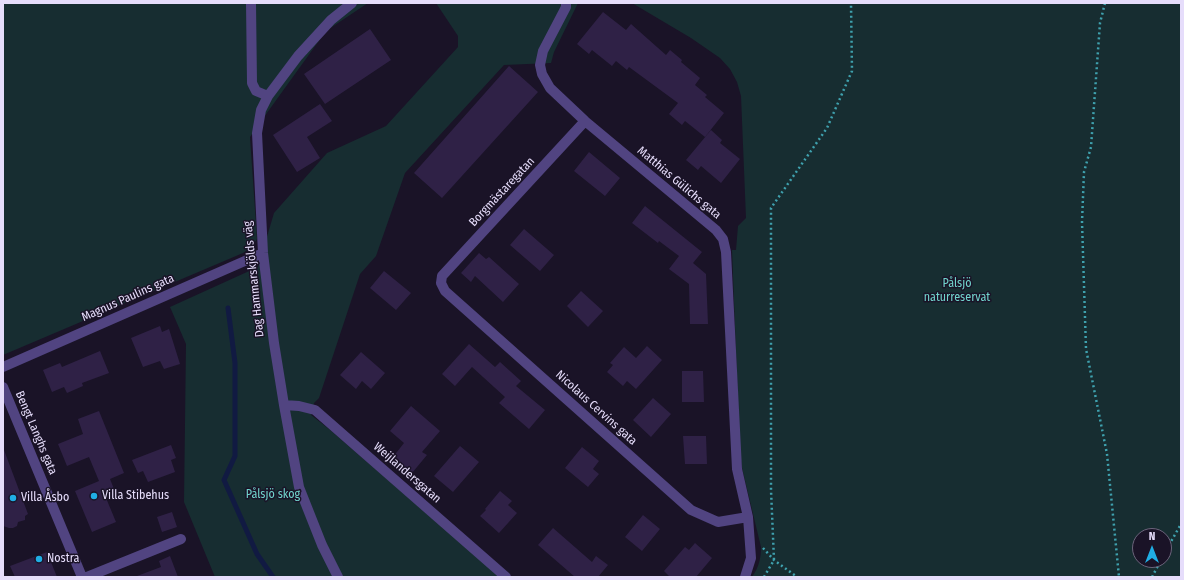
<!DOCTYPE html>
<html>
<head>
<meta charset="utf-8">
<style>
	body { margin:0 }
	#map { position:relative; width:1184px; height:580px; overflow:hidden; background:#1a1327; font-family:"Fira Sans Condensed",sans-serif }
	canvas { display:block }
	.frame { position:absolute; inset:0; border:4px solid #e6ddfb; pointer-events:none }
	.north { position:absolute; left:1132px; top:528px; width:40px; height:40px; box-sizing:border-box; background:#1a1327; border:1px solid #6c647c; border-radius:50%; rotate:0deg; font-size:11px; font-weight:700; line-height:16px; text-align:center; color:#e6ddfb }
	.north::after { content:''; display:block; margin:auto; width:14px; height:18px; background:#20aee5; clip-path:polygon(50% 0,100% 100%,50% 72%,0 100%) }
</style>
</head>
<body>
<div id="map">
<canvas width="1184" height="580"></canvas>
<div class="frame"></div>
<div class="north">N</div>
</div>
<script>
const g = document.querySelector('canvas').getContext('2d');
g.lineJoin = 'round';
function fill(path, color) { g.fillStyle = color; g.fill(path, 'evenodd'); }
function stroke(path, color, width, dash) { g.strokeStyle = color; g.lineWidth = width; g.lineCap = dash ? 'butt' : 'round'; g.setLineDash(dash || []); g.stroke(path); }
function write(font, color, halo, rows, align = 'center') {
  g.font = font + ' "Fira Sans Condensed",sans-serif'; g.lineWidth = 3; g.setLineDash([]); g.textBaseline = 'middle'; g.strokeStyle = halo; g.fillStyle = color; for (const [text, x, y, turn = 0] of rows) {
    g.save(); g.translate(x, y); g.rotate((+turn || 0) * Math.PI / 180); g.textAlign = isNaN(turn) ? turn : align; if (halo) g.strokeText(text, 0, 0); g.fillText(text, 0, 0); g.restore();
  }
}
const green = new Path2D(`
	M3 3H368L326 31 264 117 250 137 257 239 251 247 243 253 3 355Z
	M436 3H578L554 52 551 63 504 65 405 173 376 256 360 274 319 398 314 403 311 415 329 429 500 577H215L184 502 186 344 170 307 258 267 274 213 327 153 386 126 458 47V36Z
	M632 3H1181V577H752C759 567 761 558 761 547L742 468 740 454 732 250H736L738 226 746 218 741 96 737 82 730 69 720 58 691 38ZM1140 536H1164V560H1140Z`);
const stream = new Path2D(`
	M228 308 235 363V456L224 480 257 554 273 577`);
const building = new Path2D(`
	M603 12 626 30 631 24 666 55 670 50 682 60 681 62 700 78 695 85 707 95 705 97 724 113 705 137 685 121 682 125 669 114 678 103 629 67 627 70 616 61 612 66 592 50 589 54 577 44Z
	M370 29 391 60 325 104 304 74Z
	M509 66 538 92 442 198 414 173Z
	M320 104 332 121 307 137 320 158 297 172 273 135Z
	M711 130 722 140 720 143 740 159 721 183 701 166 698 170 686 160Z
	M589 152 620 178 605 196 574 171Z
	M645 206 702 252 693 263 706 274 708 324H690L689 284 669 269 679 256 659 241 658 243 632 223Z
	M524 229 554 255 540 271 510 245Z
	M479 253 486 259 489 257 519 284 503 302 475 276 471 282 461 273Z
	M384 271 411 293 396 310 370 288Z
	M581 291 603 311 588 327 567 306Z
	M160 326 162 332 169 329 180 364 164 369 160 361 143 367 131 338Z
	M469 344 495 367 500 362 521 381 516 386 545 410 529 429 499 403 505 397 472 367 455 386 442 374Z
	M647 346 662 360 636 389 627 381 623 386 607 372 613 365 610 363 624 347 636 358Z
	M100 351 109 373 82 383 83 386 67 393 64 387 52 392 43 370 60 363 62 367Z
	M361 352 385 373 371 389 362 381 356 389 340 375Z
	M682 371H703L704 402H682Z
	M653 398 671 414 651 437 633 420Z
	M411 406 440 431 422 452 427 455 412 473 393 457 404 443 390 431Z
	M99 411 124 473 110 479 116 494 106 498 116 522 92 532 75 491 99 481 89 457 67 466 58 444 83 434 78 419Z
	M683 436H706L707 464H685Z
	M171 445 176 458 171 460 175 472 148 482 143 471 138 473 132 460Z
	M460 446 479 462 453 492 434 476Z
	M582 447 599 461 593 469 599 474 588 487 565 468Z
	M3 450H4L28 514 25 516V520L18 522 17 526 13 528H9L3 526Z
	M500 491 512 501 508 505 517 513 499 533 480 516 486 510 485 509Z
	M172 512 177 527 162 532 157 517Z
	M643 515 660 529 642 551 625 537Z
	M553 528 592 562 596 556 608 565 598 577H575L538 545Z
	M695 543 712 558 696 577H670L664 571 685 547 689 550Z
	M47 552 57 577H15L10 566Z
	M170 556 178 577H137V576L161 567 159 561Z`);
const path = new Path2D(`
	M1105 3 1100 23 1091 147 1084 172 1082 222 1086 349 1107 454 1119 577
	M763 548 774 560 797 577
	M1164 554 1181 524
	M764 577 774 560 771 490V208L827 128 852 71 851 3
	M1152 577 1161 560`);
const minor = new Path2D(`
	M251 3 252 83 256 91 268 96
	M566 3V7L543 51 540 65 542 74 550 88 585 121 716 230 723 239 726 252 737 469 748 517 751 558 745 577
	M585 121 442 276 441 283 445 291 691 510 718 522 748 517
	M3 367 263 253
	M3 387 82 577
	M284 405 299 406 315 410 506 577
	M87 577 181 539
	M338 577 322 545 299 487 284 405 274 343 263 253 257 133 261 110 268 96 298 56 331 20 352 3`);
const markers = [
	[94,496,4,"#20aee5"],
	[13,498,4,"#20aee5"],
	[39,559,4,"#20aee5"]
];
const streetNames = [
	["Matthias Gülichs gata",679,183,40],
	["Borgmästaregatan",502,192,-47],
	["Dag Hammarskjölds väg",254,279,-96],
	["Magnus Paulins gata",128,298,-24],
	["Nicolaus Cervins gata",596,408,42],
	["Bengt Langhs gata",36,433,67],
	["Weijlandersgatan",407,473,41]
];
const parkNames = [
	["Pålsjö",957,284],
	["naturreservat",957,298],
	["Pålsjö skog",273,495]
];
const poiNames = [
	["Villa Stibehus",102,496],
	["Villa Åsbo",21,498],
	["Nostra",47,559]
];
fill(green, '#172d31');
stroke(stream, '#111a42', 5);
fill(building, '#2f2146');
stroke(path, '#3fa1ae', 2.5, [2, 3]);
stroke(minor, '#514481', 10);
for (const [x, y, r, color] of markers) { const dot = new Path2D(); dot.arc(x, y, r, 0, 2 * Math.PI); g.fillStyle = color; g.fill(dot); stroke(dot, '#1a1327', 1.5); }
write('12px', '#e6ddfb', '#1a1327', streetNames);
write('12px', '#71d4cd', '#1a1327', parkNames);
write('12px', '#e6ddfb', '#1a1327', poiNames, 'left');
</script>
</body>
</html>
